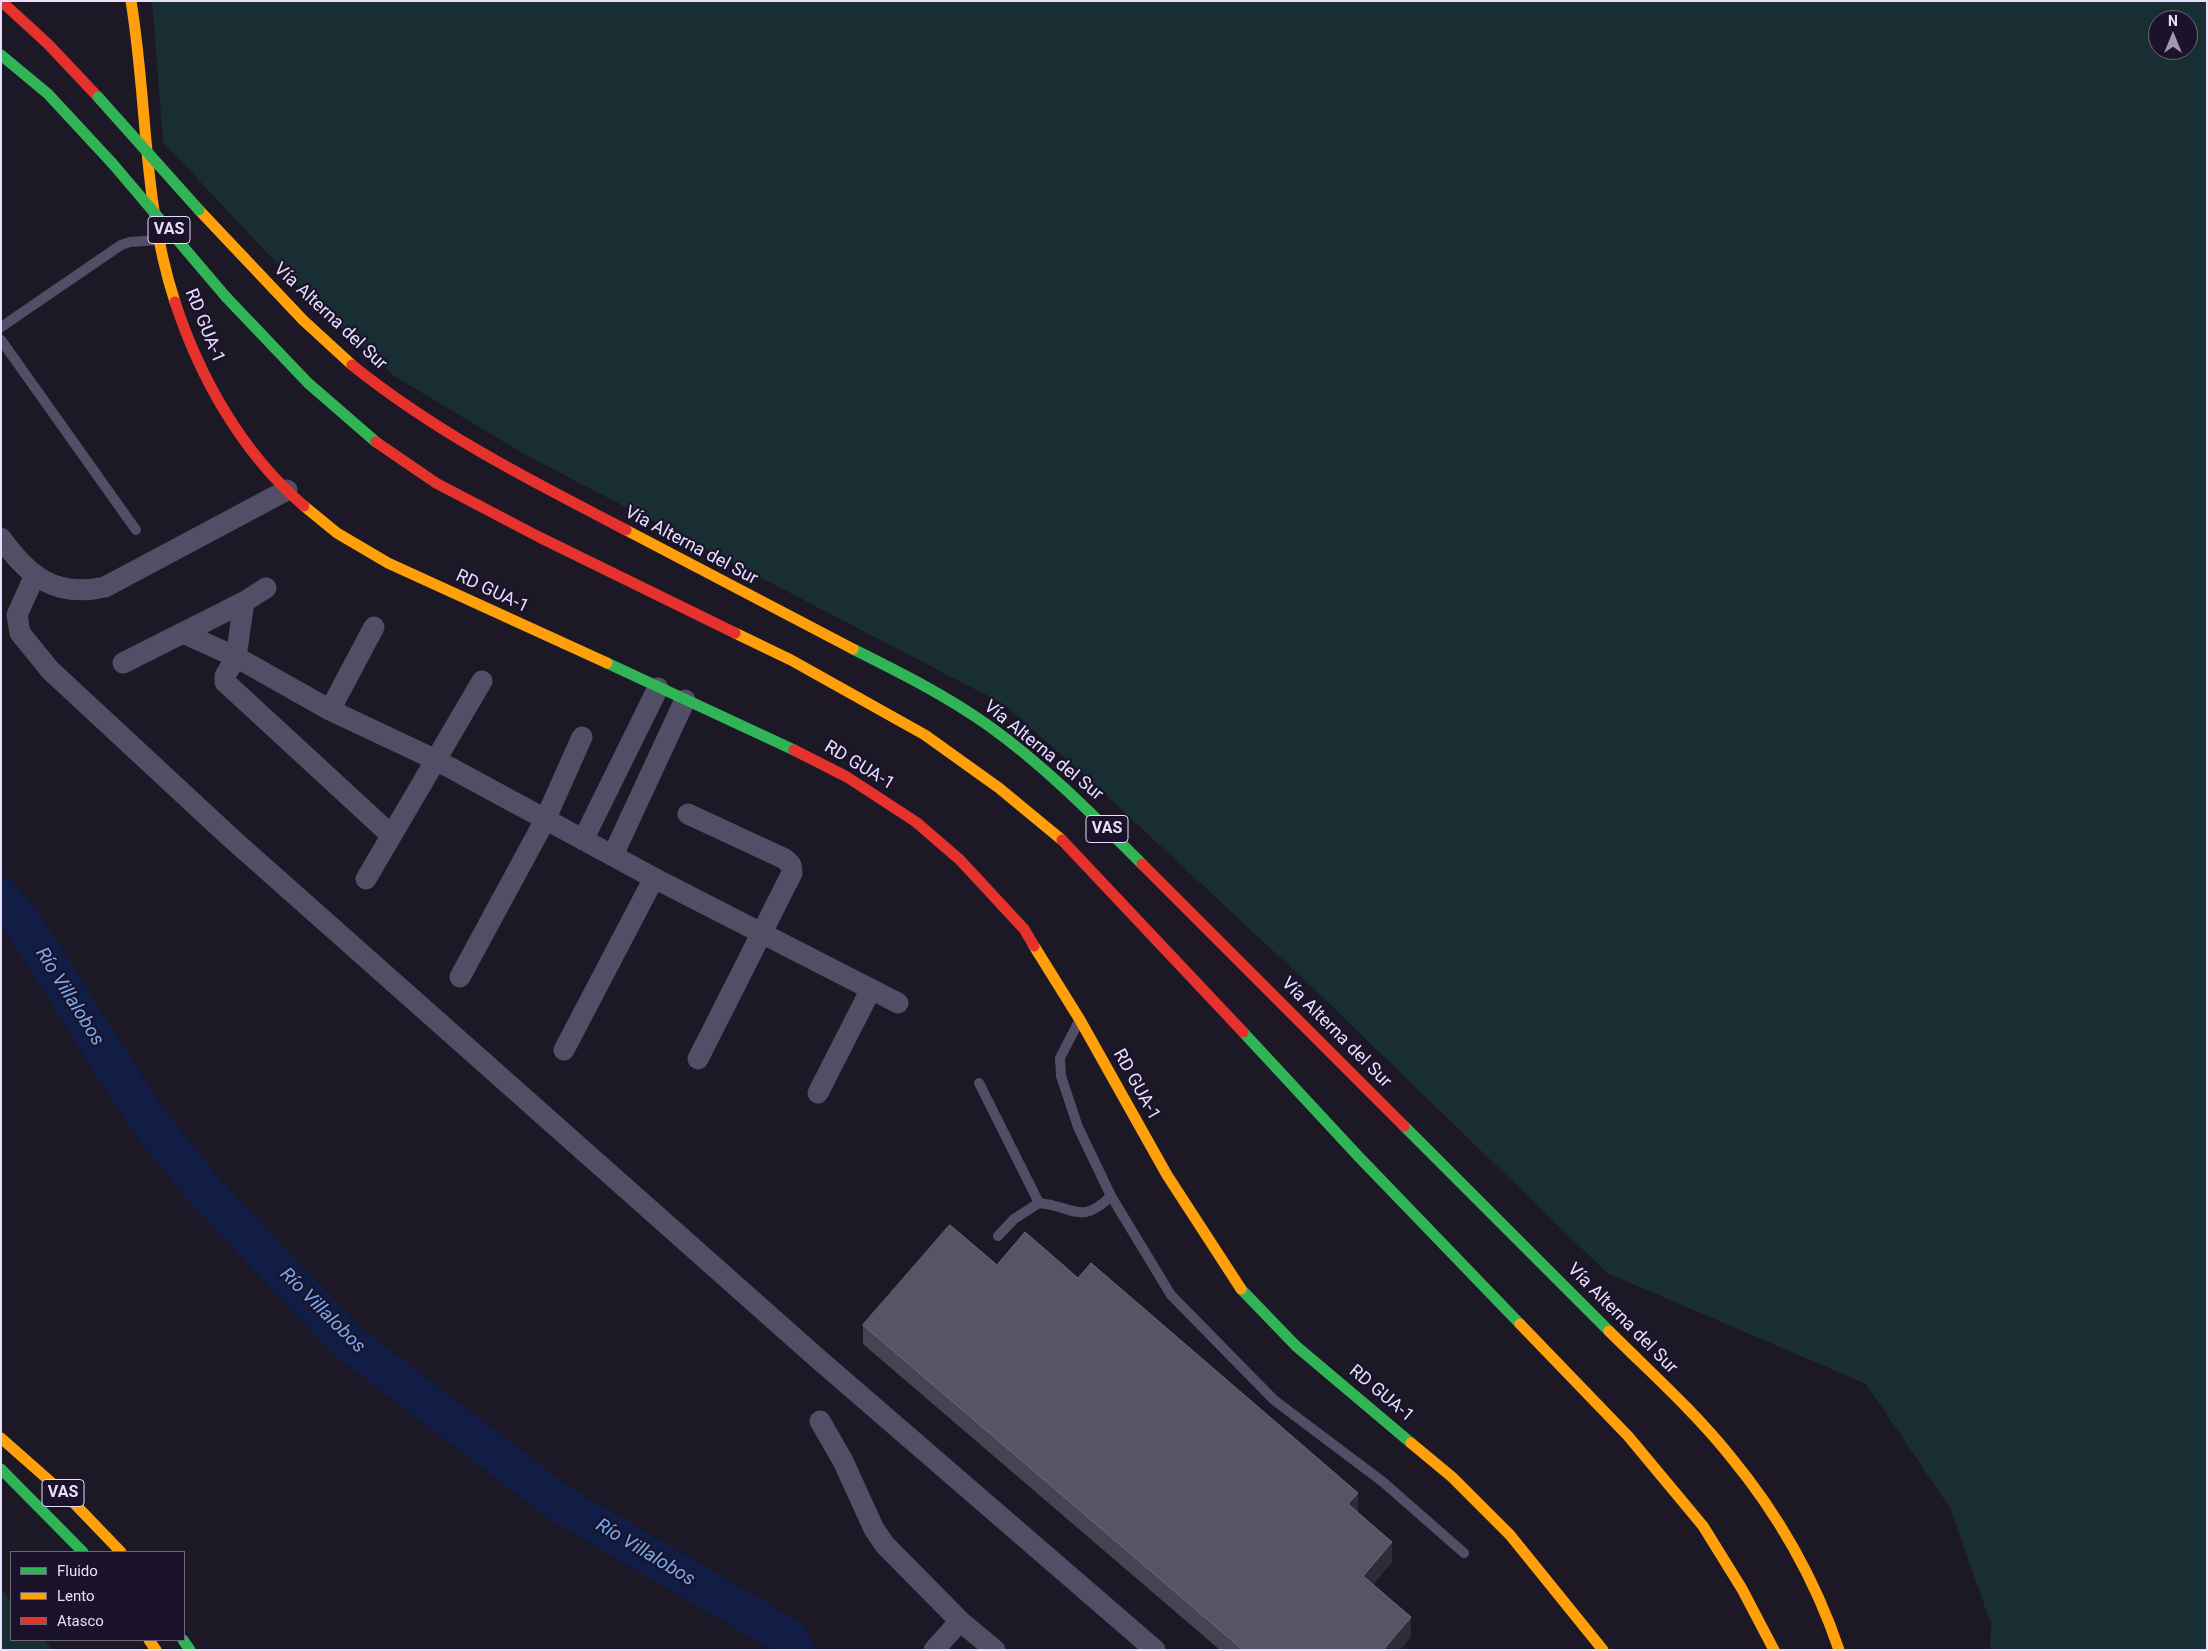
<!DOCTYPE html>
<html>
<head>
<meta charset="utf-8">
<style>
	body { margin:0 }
	#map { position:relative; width:2208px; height:1651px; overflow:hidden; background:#1c1825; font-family:Roboto,sans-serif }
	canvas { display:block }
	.frame { position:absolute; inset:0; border:2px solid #e6dffd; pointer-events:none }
	.legend { position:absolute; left:10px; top:1551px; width:175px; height:90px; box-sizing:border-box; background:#1a132a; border:1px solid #6c657e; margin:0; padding:6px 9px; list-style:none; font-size:15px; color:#e6dffd }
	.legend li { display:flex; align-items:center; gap:10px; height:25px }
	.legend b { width:25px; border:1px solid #6c657e }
	.north { position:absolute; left:2148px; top:10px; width:50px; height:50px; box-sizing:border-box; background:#1a132a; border:1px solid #6c657e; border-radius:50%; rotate:0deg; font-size:14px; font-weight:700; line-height:20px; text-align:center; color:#e6dffd }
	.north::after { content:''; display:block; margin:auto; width:18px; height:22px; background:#9f99b1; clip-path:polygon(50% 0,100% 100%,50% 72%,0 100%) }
</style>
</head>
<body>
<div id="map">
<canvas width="2208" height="1651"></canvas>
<div class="frame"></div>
<ul class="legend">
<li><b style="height:6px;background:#30b455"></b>Fluido</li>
<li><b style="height:6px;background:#ff9f0a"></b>Lento</li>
<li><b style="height:6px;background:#e5322d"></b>Atasco</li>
</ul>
<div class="north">N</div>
</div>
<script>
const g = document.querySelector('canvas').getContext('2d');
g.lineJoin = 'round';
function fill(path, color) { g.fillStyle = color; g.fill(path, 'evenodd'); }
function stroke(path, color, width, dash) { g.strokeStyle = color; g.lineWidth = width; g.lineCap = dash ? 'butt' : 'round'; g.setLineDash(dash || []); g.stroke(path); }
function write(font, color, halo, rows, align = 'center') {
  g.font = font + ' Roboto,sans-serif'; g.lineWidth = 4.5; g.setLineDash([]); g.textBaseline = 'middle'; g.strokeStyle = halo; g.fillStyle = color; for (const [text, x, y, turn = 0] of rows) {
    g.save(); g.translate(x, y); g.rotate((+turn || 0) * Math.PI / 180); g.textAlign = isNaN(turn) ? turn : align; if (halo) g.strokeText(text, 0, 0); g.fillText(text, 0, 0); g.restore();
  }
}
const green = new Path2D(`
	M152 1H2207V1650H1990L1991 1624 1950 1508 1866 1384 1607 1273 1312 987 1080 771 1003 704 522 453 394 376 315 304 163 142ZM2158 20H2188V50H2158Z
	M1 1589 11 1601V1640H44L53 1650H1Z`);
const river = new Path2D(`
	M1 897 22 922 147 1119 204 1190 348 1342 561 1504 789 1638 796 1650`);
const lane = new Path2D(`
	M1 327 121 245 130 242 158 240
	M1 340 136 530
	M1078 1023 1060 1058 1061 1076 1078 1127 1111 1196 1171 1295 1274 1400 1383 1482 1464 1553
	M979 1083 1039 1203
	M998 1236 1014 1219 1039 1203C1073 1206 1081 1226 1111 1196`);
const street = new Path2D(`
	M1 538C29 577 56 598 105 587L287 490
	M35 575 17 615 20 633 50 670 231 838 816 1357 1155 1650
	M244 602 236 657 225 676V682L391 835
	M183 633 236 657 330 710 436 760 654 878 898 1003
	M123 663 244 602 266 588
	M330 710 374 627
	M688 814 785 859 791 865 792 873 698 1059
	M583 840 658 688
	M613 855 685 700
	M366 879 482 681
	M460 977 545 820 582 737
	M564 1050 654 878
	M818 1093 871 989
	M820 1421 843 1461 874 1529 885 1545 960 1621 995 1650
	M934 1650 960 1621`);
const fast = new Path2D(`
	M1 55 48 94 112 163
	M226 297 308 383 376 442
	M853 649C899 672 947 696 989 726 1045 766 1094 816 1142 864
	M607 663 794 750
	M1243 1032 1358 1156 1520 1324
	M1404 1126 1609 1331
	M1241 1289 1296 1346 1411 1443
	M1 1469 83 1552
	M183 1640 190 1650`);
const slow = new Path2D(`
	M131 1C148 104 142 201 175 302
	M199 210 303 320 352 365
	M304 506 337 533 388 563 607 663
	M626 530 853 649
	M735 633 791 660 925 735 999 788 1062 840
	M1034 946 1080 1020 1167 1175 1241 1289
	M1520 1324 1628 1436 1703 1526 1742 1589 1774 1650
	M1609 1331C1649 1371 1694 1411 1730 1456 1778 1514 1815 1579 1839 1650
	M1 1438 69 1498 121 1552
	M1411 1443 1452 1477 1510 1535 1603 1650
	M149 1640 156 1650`);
const jam = new Path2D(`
	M1 1 48 44 98 97
	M175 302C200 378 242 453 304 506
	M352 365C435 432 531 481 626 530
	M376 442 436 483 539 537 735 633
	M794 750 847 777 916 822 960 860 1024 929 1034 946
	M1062 840 1243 1032
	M1142 864 1404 1126`);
const fastBridge = new Path2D(`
	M98 97 199 210
	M112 163 226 297`);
const wall = new Path2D(`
	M997 1265 1078 1278 1358 1512V1513L1392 1562 1373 1584 1411 1637 1400 1650H1220L863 1344V1325Z`);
const shadedWall = new Path2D(`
	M1358 1493V1512L1348 1524V1504Z
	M1392 1542V1562L1363 1596V1576Z
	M1411 1617V1637L1400 1650H1383Z`);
const building = new Path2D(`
	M950 1225 997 1265 1025 1232 1078 1278 1091 1263 1358 1493 1348 1504 1392 1542 1363 1576 1411 1617 1383 1650H1243L863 1325Z`);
const shields = [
	[169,230,42],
	[1107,829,42],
	[63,1493,42]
];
const shieldNames = [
	["VAS",169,230],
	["VAS",1107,829],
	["VAS",63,1493]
];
const streetNames = [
	["Vía Alterna del Sur",330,317,43],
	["RD GUA-1",204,326,68],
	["Vía Alterna del Sur",691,546,28],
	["RD GUA-1",492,592,25],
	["Vía Alterna del Sur",1043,751,39],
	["RD GUA-1",859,766,31],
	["Vía Alterna del Sur",1336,1033,45],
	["RD GUA-1",1136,1085,61],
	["Vía Alterna del Sur",1622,1319,45],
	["RD GUA-1",1381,1394,40]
];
const waterNames = [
	["Río Villalobos",69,997,58],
	["Río Villalobos",322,1311,45],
	["Río Villalobos",645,1553,31]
];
fill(green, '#182e32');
stroke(river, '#111d44', 38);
stroke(lane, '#524e65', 10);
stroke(street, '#524e65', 21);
stroke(fast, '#30b455', 11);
stroke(slow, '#ff9f0a', 11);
stroke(jam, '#e5322d', 11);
stroke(fastBridge, '#30b455', 11);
fill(wall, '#484353');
fill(shadedWall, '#2f2b39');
fill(building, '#595465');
stroke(building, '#6f697d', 1);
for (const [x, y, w] of shields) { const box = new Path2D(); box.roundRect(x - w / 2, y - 13.5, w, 27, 4); g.fillStyle = '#1a132a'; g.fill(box); stroke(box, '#e6dffd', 1); }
write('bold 16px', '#e6dffd', null, shieldNames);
write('18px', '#e6dffd', '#1a132a', streetNames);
write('italic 19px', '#75abf5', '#1a132a', waterNames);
</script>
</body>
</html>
